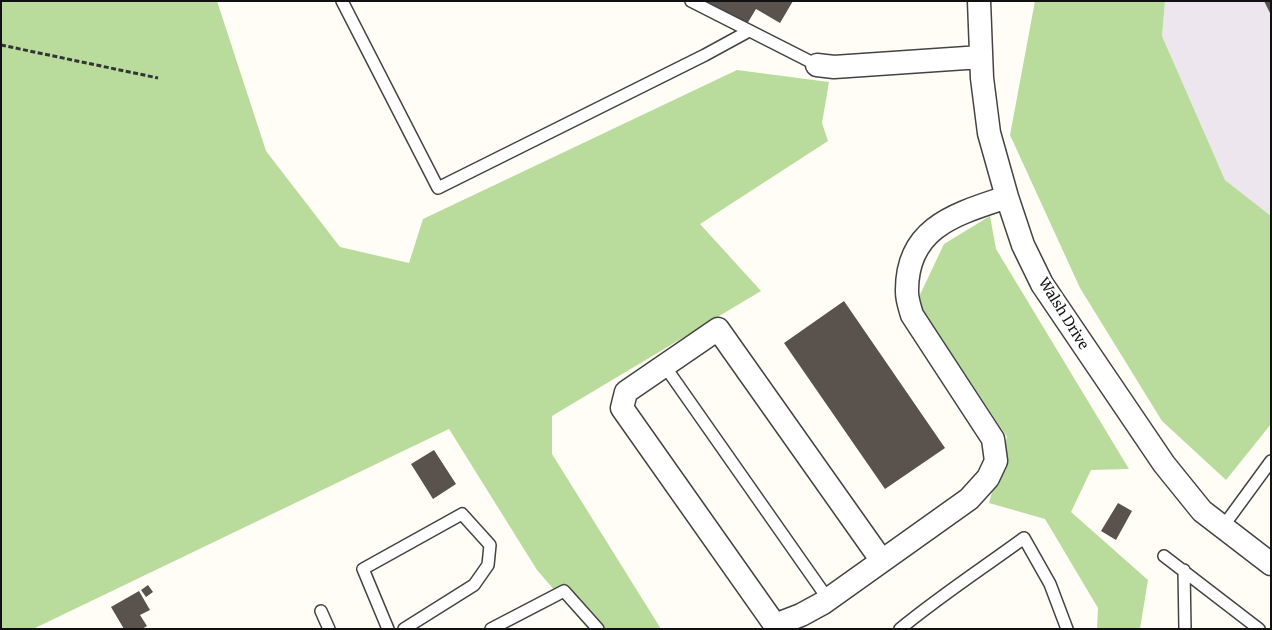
<!DOCTYPE html>
<html>
<head>
<meta charset="utf-8">
<style>
	body { margin:0 }
	#map { position:relative; width:1272px; height:630px; overflow:hidden; background:#fffdf5; font-family:Merriweather,serif }
	canvas { display:block }
	.frame { position:absolute; inset:0; border:2px solid #111; pointer-events:none }
</style>
</head>
<body>
<div id="map">
<canvas width="1272" height="630"></canvas>
<div class="frame"></div>
</div>
<script>
const g = document.querySelector('canvas').getContext('2d');
g.lineJoin = 'round';
function fill(path, color) { g.fillStyle = color; g.fill(path, 'evenodd'); }
function stroke(path, color, width, dash) { g.strokeStyle = color; g.lineWidth = width; g.lineCap = dash ? 'butt' : 'round'; g.setLineDash(dash || []); g.stroke(path); }
function write(font, color, halo, rows, align = 'center') {
  g.font = font + ' Merriweather,serif'; g.lineWidth = 5; g.setLineDash([]); g.textBaseline = 'middle'; g.strokeStyle = halo; g.fillStyle = color; for (const [text, x, y, turn = 0] of rows) {
    g.save(); g.translate(x, y); g.rotate((+turn || 0) * Math.PI / 180); g.textAlign = isNaN(turn) ? turn : align; if (halo) g.strokeText(text, 0, 0); g.fillText(text, 0, 0); g.restore();
  }
}
const industrial = new Path2D(`
	M1165 1H1271V216L1225 180 1162 36Z`);
const forest = new Path2D(`
	M1 1H217L266 151 340 247 409 263 423 219 737 70 829 82 822 123 828 141 700 224 761 291 552 416V454L661 629H588L537 570 449 429 33 629H1Z
	M1035 1H1165L1162 36 1225 180 1271 216V424L1226 480 1162 421 1080 288 1010 135Z
	M990 216 996 249 1129 469 1091 470 1071 512 1148 580 1140 629H1097L1098 608 1045 519 989 503 1007 437 917 301 944 244Z`);
const building = new Path2D(`
	M705 1H793L780 23 756 9 747 24Z
	M1264 1H1271V15Z
	M844 301 945 448 885 489 784 343Z
	M434 450 456 484 433 499 411 464Z
	M1118 503 1132 511 1116 540 1101 531Z
	M148 585 153 592 146 597 141 590Z
	M139 591 150 610 140 615 147 626 142 629H124L111 607Z`);
const path = new Path2D(`
	M1 45 158 78`);
const lane = new Path2D(`
	M342 1 438 188 705 55 749 31
	M691 1 817 65
	M664 365 828 599
	M1222 528 1271 461
	M1164 556 1259 629
	M1184 570 1185 629
	M321 611 329 629
	M388 629 363 569 462 514 490 545 488 565 474 585 404 629
	M491 629 564 591 598 629
	M900 629C940 596 983 568 1024 538L1050 584 1067 629`);
const street = new Path2D(`
	M979 1 982 78 989 133 1007 197 1023 245 1042 284 1164 464 1202 511 1271 564
	M817 65 834 67 981 57
	M882 561 718 329 626 392 622 408 775 625 801 615 823 603 969 499 988 478 996 461 993 439 912 315C910 308 907 300 907 292 906 227 956 214 1007 197`);
const streetNames = [
	["Walsh Drive",1063,314,58]
];
fill(industrial, '#eee6ef');
fill(forest, '#b9dc9c');
fill(building, '#5a524d');
stroke(lane, '#444', 14);
stroke(street, '#444', 25);
stroke(path, '#333', 3, [5, 2.5]);
stroke(lane, '#fff', 11);
stroke(street, '#fff', 22);
write('14px', '#111', '#fff', streetNames);
</script>
</body>
</html>
